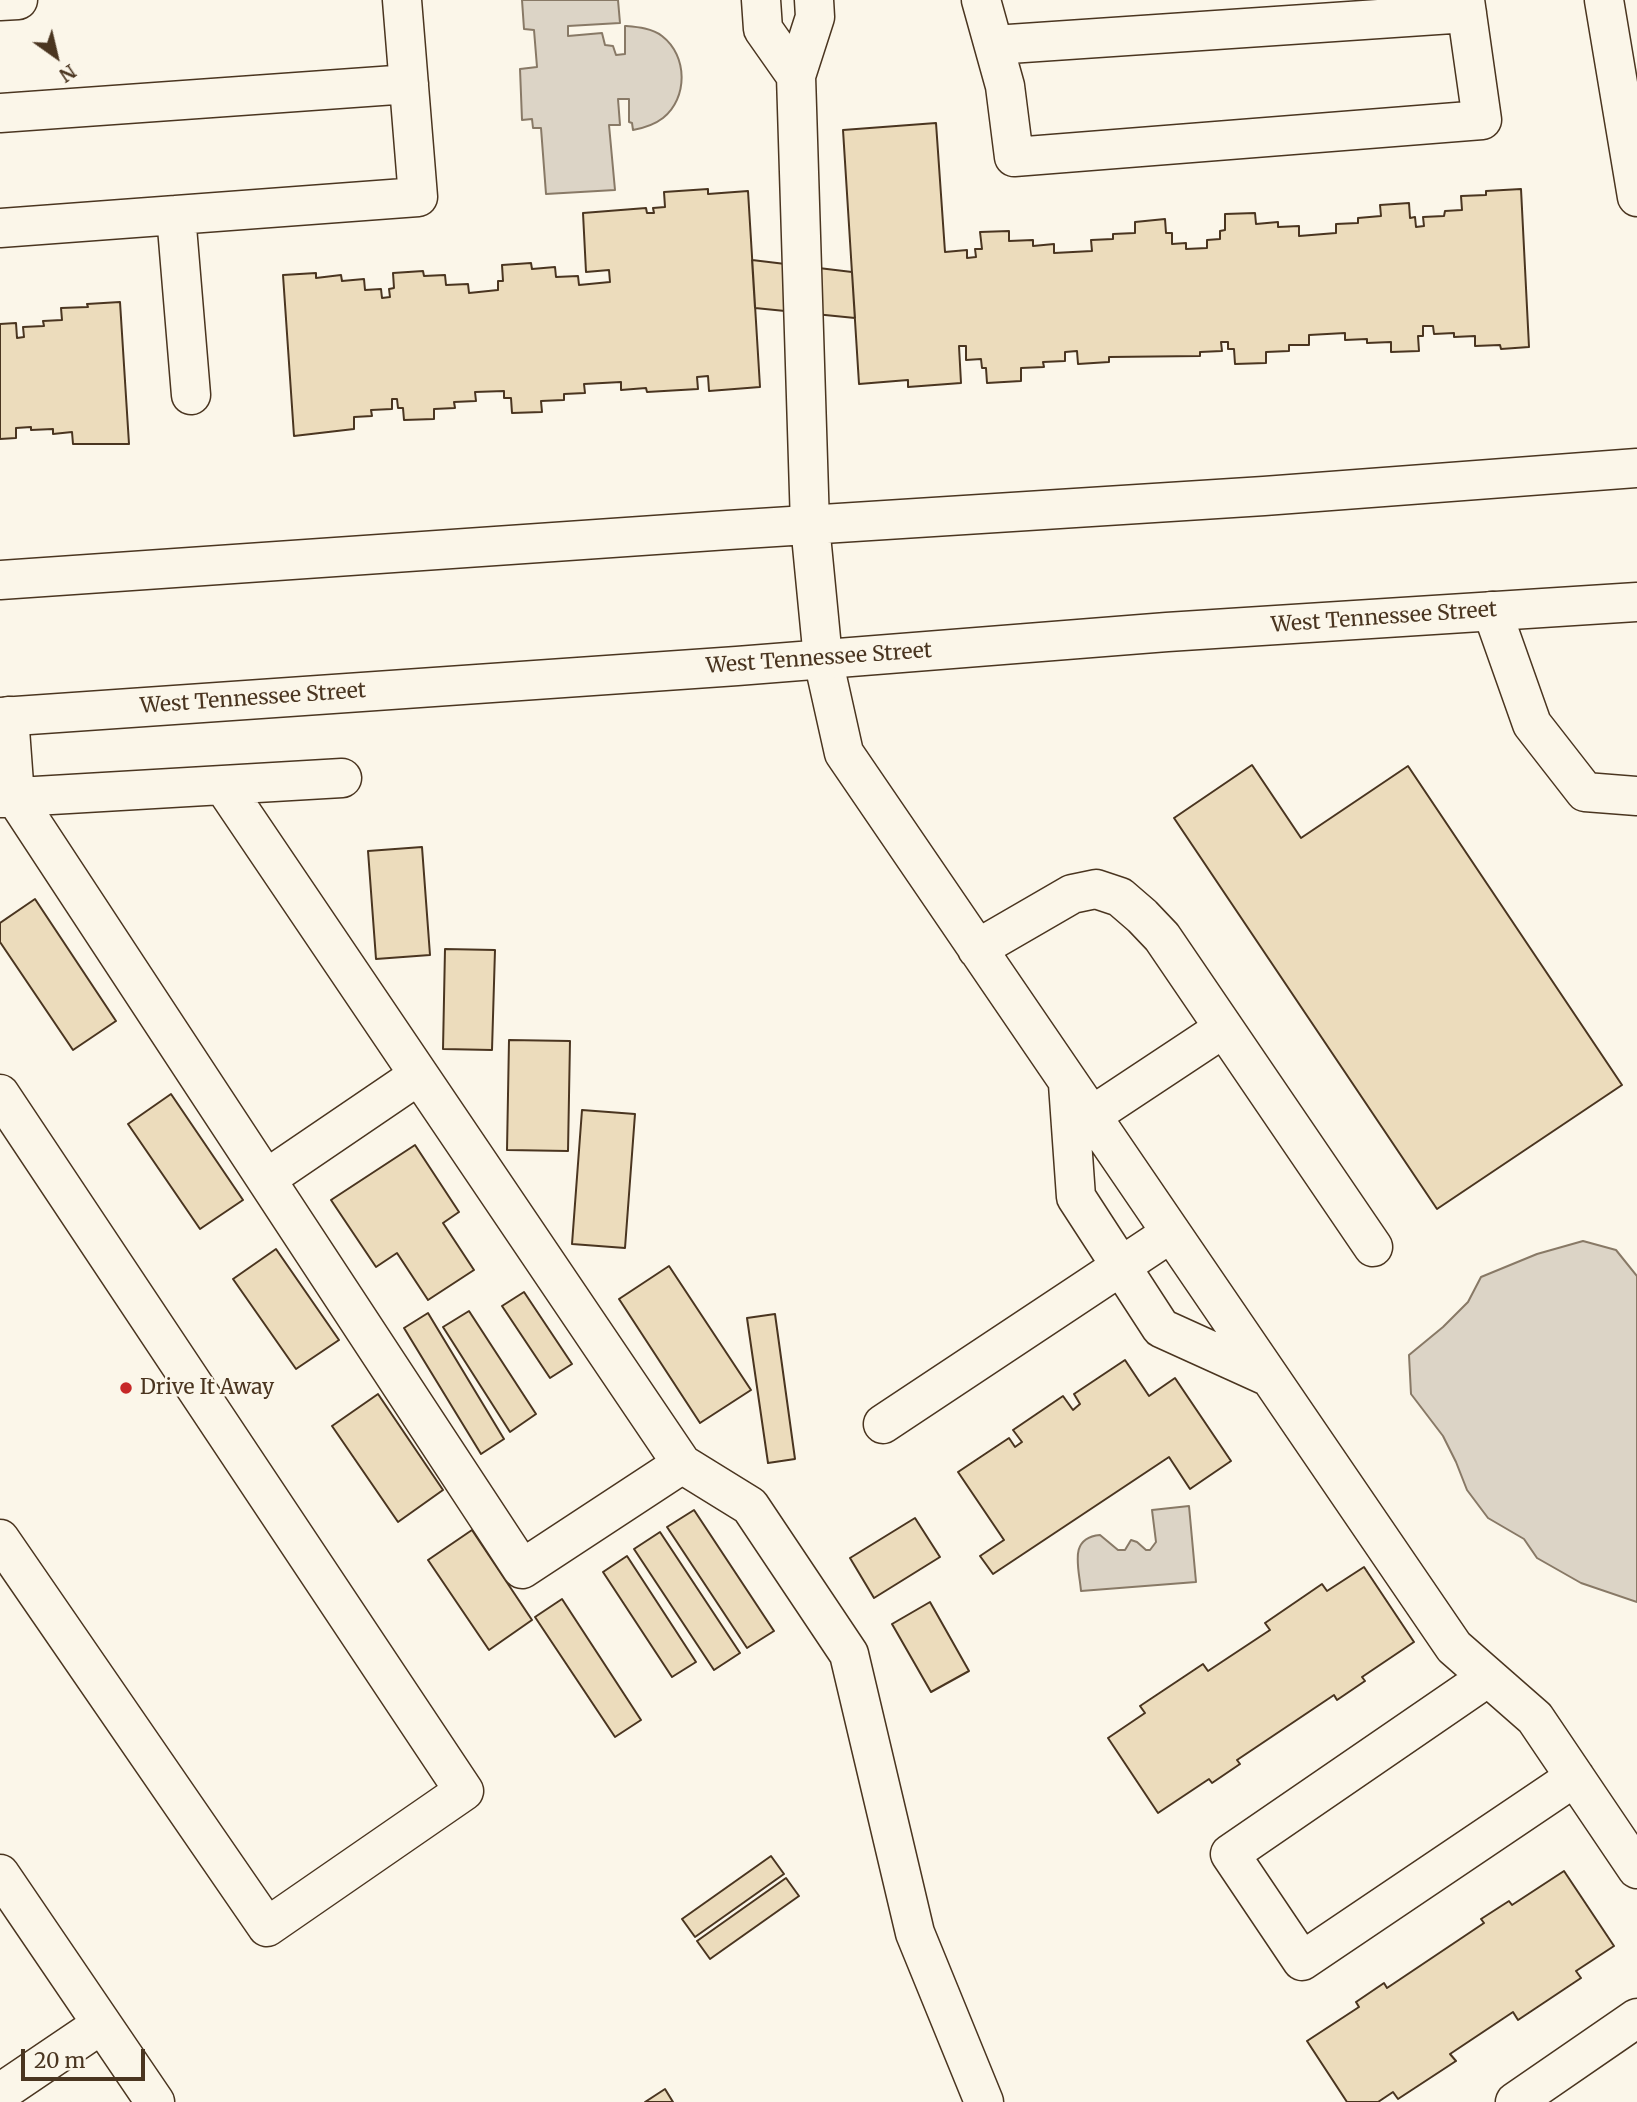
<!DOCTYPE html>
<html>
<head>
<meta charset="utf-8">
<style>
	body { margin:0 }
	#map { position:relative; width:1637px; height:2102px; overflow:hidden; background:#fbf6e9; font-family:Merriweather,serif }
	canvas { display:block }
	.north { position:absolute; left:21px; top:21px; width:70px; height:70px; -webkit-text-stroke:5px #fbf6e9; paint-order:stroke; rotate:146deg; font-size:19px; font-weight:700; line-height:28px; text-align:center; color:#4a3520 }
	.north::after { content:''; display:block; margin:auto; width:24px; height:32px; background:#4a3520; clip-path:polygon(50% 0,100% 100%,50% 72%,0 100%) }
	.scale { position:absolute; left:21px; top:2049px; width:124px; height:32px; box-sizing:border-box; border:4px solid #4a3520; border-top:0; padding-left:9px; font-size:21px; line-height:24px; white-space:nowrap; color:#4a3520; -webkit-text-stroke:5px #fbf6e9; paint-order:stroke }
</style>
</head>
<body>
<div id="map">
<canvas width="1637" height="2102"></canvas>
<div class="north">N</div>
<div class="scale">20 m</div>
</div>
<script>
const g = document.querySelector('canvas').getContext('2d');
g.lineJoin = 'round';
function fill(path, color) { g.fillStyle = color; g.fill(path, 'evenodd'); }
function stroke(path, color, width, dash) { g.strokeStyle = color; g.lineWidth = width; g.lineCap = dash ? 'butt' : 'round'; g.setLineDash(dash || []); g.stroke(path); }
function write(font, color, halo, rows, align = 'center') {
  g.font = font + ' Merriweather,serif'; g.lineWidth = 5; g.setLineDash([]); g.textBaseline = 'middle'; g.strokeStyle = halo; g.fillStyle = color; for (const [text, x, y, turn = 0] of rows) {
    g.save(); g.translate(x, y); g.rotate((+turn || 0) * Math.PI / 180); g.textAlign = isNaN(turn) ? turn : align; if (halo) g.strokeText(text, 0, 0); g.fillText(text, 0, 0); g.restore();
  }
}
const water = new Path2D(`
	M522 0H618L620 23 568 26V36L602 33 605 45 613 46 616 55 625 54V26C637 27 652 28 662 36 688 56 688 98 663 118 654 125 644 128 633 130L632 123 629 122V99H618L620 125H609L615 190 546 194 541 128H533L532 119 522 120 520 69 537 67 534 30 524 29Z
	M1583 1241 1616 1250 1637 1276V1602L1581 1583 1537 1558 1524 1539 1488 1518 1467 1490 1456 1462 1443 1436 1411 1394 1409 1355 1443 1327 1468 1302 1481 1277 1537 1254Z
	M1189 1506 1196 1582 1081 1591C1079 1567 1068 1538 1100 1535L1118 1550H1125L1131 1540 1137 1542 1146 1550H1150L1156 1542 1152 1510Z`);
const building = new Path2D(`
	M936 123 945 252 967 250V258L976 257 975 249H982L980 232 1009 231V241L1033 240V246L1054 244V253L1092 251 1091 240 1113 239V234L1135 233V222L1165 219 1166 233H1172V244L1186 243V249L1207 248V240L1220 239V231L1225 230V214L1255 213 1256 224 1278 222V227L1299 226V236L1336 233V224L1358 223V218L1381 216 1380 205 1409 203 1410 218 1415 217 1416 227 1424 226 1423 217 1444 216 1445 211 1462 210 1461 196 1486 195V191L1521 189 1529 347 1501 349 1500 345 1475 346V336L1454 337V333L1434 334 1433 326H1423V336H1418L1419 351 1391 352V342L1367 343V339L1345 340V333L1309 335V345H1289V351L1266 352V363L1235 364 1234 349H1228V342H1221L1222 351 1200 352V356L1109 357V362L1078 364 1077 351 1065 352V361L1043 362 1044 367 1021 368V381L987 383 986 368H982L981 359 966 360V346H959L961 383 908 387V380L859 384 843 130Z
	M708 189V194L748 191 760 387 709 391 708 376 697 377 698 389 647 392 646 388 621 390V382L584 384 585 393 564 394V400L541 401 542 412 512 413 511 398H504V391L475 392 476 401 454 402 455 408 434 409V419L404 420 403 408H398L397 399H392V409L371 410 372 416 354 417V429L294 436 283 275 316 273V278L341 275 342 281 364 279 365 290 381 289 382 298 390 297 389 289 394 288 393 273 423 271 424 276 445 275 446 285 468 284 469 293 498 290V281H503L502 265 531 263 532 269 555 267 556 277 578 276 579 285 610 282 609 270 586 272 583 213 646 208 647 213H654L653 208 665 207 664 192Z
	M752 260 852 272 855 318 755 308Z
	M120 302 129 444H73L72 432 53 434V429L31 430V427L16 428V438L0 439V324L16 323 17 338 24 337 23 327 44 326 43 321 62 320 61 308 88 307 87 304Z
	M1252 765 1301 838 1408 766 1622 1085 1437 1209 1174 818Z
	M422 847 430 955 376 959 368 851Z
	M35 899 116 1021 73 1050 0 942V923Z
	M445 949 495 950 492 1050 443 1049Z
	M509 1040 570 1041 568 1151 507 1150Z
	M171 1094 243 1200 200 1229 128 1124Z
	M582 1110 635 1114 625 1248 572 1244Z
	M415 1145 459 1212 443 1223 474 1270 428 1300 397 1253 376 1267 331 1200Z
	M276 1249 339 1340 296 1369 233 1279Z
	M669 1266 751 1390 700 1423 619 1299Z
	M524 1292 572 1364 550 1378 502 1306Z
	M469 1311 536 1414 510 1432 443 1327Z
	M428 1313 504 1439 481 1454 404 1328Z
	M775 1314 795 1459 768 1463 747 1318Z
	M1125 1360 1149 1396 1175 1378 1231 1461 1190 1489 1169 1457 993 1574 980 1556 1004 1540 958 1472 1009 1438 1015 1447 1022 1442 1013 1430 1063 1396 1073 1410 1080 1404 1074 1394Z
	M378 1394 443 1490 398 1522 332 1426Z
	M694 1510 774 1631 747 1648 667 1527Z
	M915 1518 940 1557 874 1598 850 1558Z
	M472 1530 532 1620 489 1650 428 1560Z
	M660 1532 740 1653 714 1670 634 1549Z
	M627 1556 696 1662 672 1677 603 1572Z
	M1364 1567 1414 1642 1362 1677 1365 1681 1337 1700 1334 1695 1237 1760 1240 1764 1212 1783 1209 1779 1158 1813 1108 1738 1145 1713 1140 1706 1203 1664 1208 1671 1270 1630 1265 1623 1322 1584 1327 1591Z
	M562 1599 641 1720 615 1737 535 1617Z
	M930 1602 969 1671 931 1692 892 1624Z
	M771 1856 784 1874 695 1937 682 1919Z
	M1564 1871 1614 1946 1576 1971 1581 1978 1518 2020 1513 2012 1450 2054 1456 2061 1398 2099 1393 2092 1378 2102H1347L1307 2041 1359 2007 1356 2002 1384 1983 1387 1988 1484 1923 1481 1919 1509 1901 1512 1905Z
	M786 1878 799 1896 710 1959 697 1941Z
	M665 2089 673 2102H645Z`);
const minor = new Path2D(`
	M761 0 763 29 796 76
	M981 0 1005 86 1014 157 1482 120 1465 0
	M1604 0 1637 197
	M0 1 18 0
	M994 45 1467 13
	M0 113 409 84
	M176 215 191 395
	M0 228 418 197 402 0
	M810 525 796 76 815 17 814 0
	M1492 611 1532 724 1585 792 1637 796
	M823 659 844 753 1454 1647 1535 1718 1637 1869
	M9 716 15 797 522 1569 682 1464
	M223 785 682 1464 750 1506 849 1654 915 1933 984 2102
	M0 798 342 778
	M977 949 1072 894 1096 889 1120 897 1142 916 1162 937 1373 1247
	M1068 1084 1076 1197 1161 1328 1269 1377
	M0 1094 464 1791 267 1927 0 1539
	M1091 1116 1224 1028
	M266 1179 419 1075
	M883 1424 1171 1233
	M1488 1677 1230 1854 1302 1961 1575 1777
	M0 1874 155 2102
	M0 2093 102 2024
	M1515 2102 1637 2018`);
const major = new Path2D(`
	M810 525 823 659
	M0 580 728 530 1264 496 1637 468
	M0 717 737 666 1167 632 1637 602`);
const markers = [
	[126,1388,7,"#c62828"]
];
const streetNames = [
	["West Tennessee Street",1384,618,-4],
	["West Tennessee Street",819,659,-4],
	["West Tennessee Street",253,699,-4]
];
const poiNames = [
	["Drive It Away",140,1388]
];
fill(water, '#dcd4c6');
stroke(water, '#887966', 2);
fill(building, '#ecdcbc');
stroke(building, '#4a3520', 2);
stroke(minor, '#4a3520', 41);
stroke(major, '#4a3520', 41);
stroke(minor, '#fbf6e9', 38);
stroke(major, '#fbf6e9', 38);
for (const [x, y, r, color] of markers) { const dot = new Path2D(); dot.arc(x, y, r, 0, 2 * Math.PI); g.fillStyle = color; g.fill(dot); stroke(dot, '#fbf6e9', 2.5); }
write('21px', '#4a3520', '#fbf6e9', streetNames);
write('21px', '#4a3520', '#fbf6e9', poiNames, 'left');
</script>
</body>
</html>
